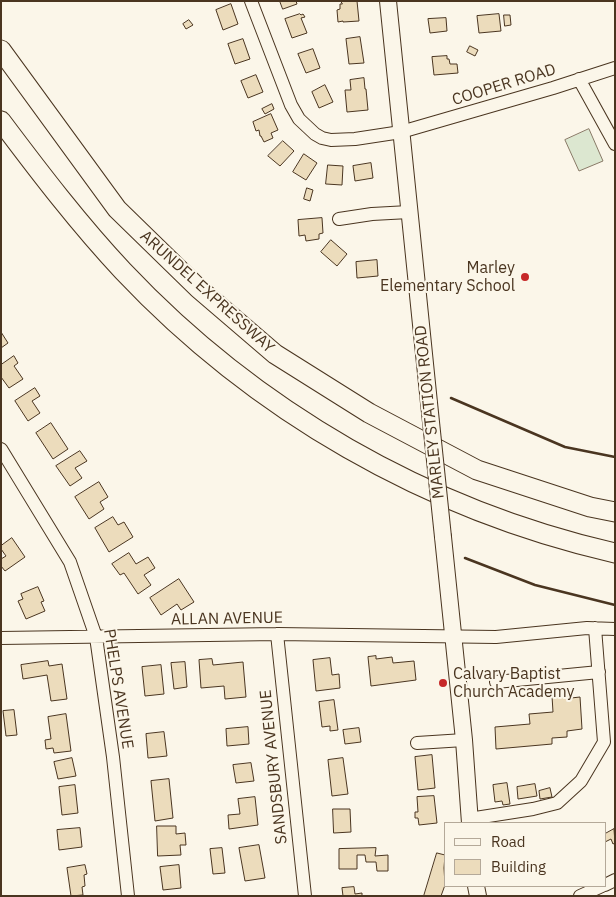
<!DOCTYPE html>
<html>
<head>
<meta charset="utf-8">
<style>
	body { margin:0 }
	#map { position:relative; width:616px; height:897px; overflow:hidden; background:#fbf6e9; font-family:"IBM Plex Sans",sans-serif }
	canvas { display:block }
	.frame { position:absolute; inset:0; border:2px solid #4a3520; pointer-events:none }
	.legend { position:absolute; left:444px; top:822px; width:162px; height:65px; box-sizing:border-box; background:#fbf6e9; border:1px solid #b4a999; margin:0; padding:6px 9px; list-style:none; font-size:15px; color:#4a3520 }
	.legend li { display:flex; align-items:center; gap:10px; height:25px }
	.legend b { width:25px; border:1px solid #b4a999 }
</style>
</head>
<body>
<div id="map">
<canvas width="616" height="897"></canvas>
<div class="frame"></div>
<ul class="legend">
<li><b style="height:6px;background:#fbf6e9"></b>Road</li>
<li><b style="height:14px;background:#ecdcbc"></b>Building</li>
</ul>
</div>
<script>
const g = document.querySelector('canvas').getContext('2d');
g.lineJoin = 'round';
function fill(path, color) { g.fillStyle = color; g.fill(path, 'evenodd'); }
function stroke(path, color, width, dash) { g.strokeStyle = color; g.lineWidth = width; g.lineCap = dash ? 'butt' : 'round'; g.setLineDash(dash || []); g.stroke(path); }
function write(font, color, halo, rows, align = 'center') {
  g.font = font + ' "IBM Plex Sans",sans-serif'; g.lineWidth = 4; g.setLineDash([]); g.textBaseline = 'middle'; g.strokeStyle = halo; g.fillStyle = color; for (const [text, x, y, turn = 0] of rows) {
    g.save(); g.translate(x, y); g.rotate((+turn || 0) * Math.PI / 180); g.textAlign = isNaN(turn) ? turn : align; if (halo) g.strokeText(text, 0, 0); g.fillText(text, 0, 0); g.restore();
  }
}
const green = new Path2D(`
	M589 129 603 161 579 171 565 140Z`);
const building = new Path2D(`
	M280 1H296L297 4 283 9Z
	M341 1H357L359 21 343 22V21L338 22 337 10 340 9V4H342Z
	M231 4 238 24 223 30 216 10Z
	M300 14 301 15 303 14 305 17 301 18 307 33 292 38 285 19Z
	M499 14 501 31 479 33 477 16Z
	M504 15H510L511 25 505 26Z
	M446 18 447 31 430 33 428 19Z
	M189 20 193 25 186 29 183 24Z
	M360 37 364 63 349 64 346 39Z
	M243 39 250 59 235 64 228 44Z
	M470 46 478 50 475 56 467 52Z
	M313 49 320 68 306 73 298 54Z
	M447 56V59H449L450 64H457L458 73 434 75 432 57Z
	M256 75 263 92 248 98 241 81Z
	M364 78 365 89H366L368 110 347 112 345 90H351L350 80Z
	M325 85 333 102 319 108 312 92Z
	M272 104 274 109 265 114 262 109Z
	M271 114 278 130 271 133 273 138 264 142 261 136H260L259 130 256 131 253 122Z
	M283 141 294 151 280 166 268 156Z
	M304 154 317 163 306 180 293 172Z
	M371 163 373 178 355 181 353 166Z
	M328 165 343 166 342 185 326 184Z
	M307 188 313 190 310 201 304 199Z
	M322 218 323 233 319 234V239L306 241 305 235 299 236 298 220Z
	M331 240 347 254 337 266 321 252Z
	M377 260 378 276 357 278 356 262Z
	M1 332 8 343 1 348Z
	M14 356 18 363 14 366 23 379 9 388 1 377V365Z
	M35 388 40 396 32 401 40 413 28 421 15 401Z
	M51 423 68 449 53 459 36 433Z
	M80 451 87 461 75 468 82 478 70 486 56 466Z
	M99 482 108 497 100 502 104 509 89 519 75 497Z
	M113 517 118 525 124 522 133 537 109 552 95 528Z
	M12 538 25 557 5 571 1 566V559L6 556 1 549V546Z
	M129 553 136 564 148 557 155 568 144 575 151 585 138 594 124 573 120 575 112 564Z
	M179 579 194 602 181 610 177 604 161 615 150 598Z
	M38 587 44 601 41 602 45 611 26 619 18 601 23 599 21 594Z
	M376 656V659L392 657 393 663 414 661 416 680 371 686 368 657Z
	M330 658 332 675 339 674 340 688 316 691 313 660Z
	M212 659 213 665 243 662 246 697 225 699 224 686 201 688 199 660Z
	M48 661 49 666 62 664 67 699 51 701 47 675 23 679 21 665Z
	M185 662 187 687 174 689 171 663Z
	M161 665 164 694 145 696 142 667Z
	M571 694V698L580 697 582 729 567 731V737L552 738V744L496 749 495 727 530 724 529 714 553 712 552 696Z
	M334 700 338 730 330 731V726L322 727 319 702Z
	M14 710 17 735 6 736 3 711Z
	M66 714 71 751 54 753 53 748 46 749 45 740 51 739 48 717Z
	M248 727 249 744 227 746 226 729Z
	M359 728 361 742 345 744 343 730Z
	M164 732 167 756 148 758 146 734Z
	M432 755 435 788 418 790 415 757Z
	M72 758 76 776 58 779 54 762Z
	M343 758 348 794 332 796 328 760Z
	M251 763 254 781 236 783 233 765Z
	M169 779 173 818 155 821 151 781Z
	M507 783 510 804 503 805 502 801 495 802 493 785Z
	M535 784 537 796 518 799 517 787Z
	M75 785 78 813 62 815 59 787Z
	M550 788 552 797 540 799 539 791Z
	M434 796 437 823 419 825 418 818H415V812H418L417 797Z
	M255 797 258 825 229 829 228 815 240 814 238 799Z
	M333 809H350L351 832 334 833Z
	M157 826H176V834L185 833 186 845H180L181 855 158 856Z
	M80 828 82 847 59 850 57 830Z
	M614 829 615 843 613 844 611 839 605 842V834Z
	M259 845 265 878 245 881 239 848Z
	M222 848 225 873 213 874 210 849Z
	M376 848 375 856 388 855V871H377L376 862H366L365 855H357V869H339V849Z
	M437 853 445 855 444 868 445 885 441 896H424Z
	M85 865 87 874 84 875 85 886 82 887 83 895 71 896 67 868Z
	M179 865 181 888 163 890 160 867Z
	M354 887 355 894 362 893V896H343L342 888Z`);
const minor = new Path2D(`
	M251 1 291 105 299 119 315 134 322 138 331 140 355 139 401 132 553 88 615 68
	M579 79 615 144
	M339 219 372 214 409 212
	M1 449 70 562 96 637 113 757 128 896
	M277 634 305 896
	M1 638 277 634 496 637 587 628 615 629
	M496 682 599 672
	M417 743 464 740
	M469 819 533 809 557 803 581 781 604 742 595 628
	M605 885 615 880
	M580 896 602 886`);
const major = new Path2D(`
	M388 1 429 403
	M443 537 464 740 470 823
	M476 886 478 896`);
const highway = new Path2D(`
	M1 50 117 209 198 288 275 354 369 413 477 470 590 507 615 512
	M1 121C40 173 79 224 123 271 255 411 427 510 615 553`);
const majorBridge = new Path2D(`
	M429 403 443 537`);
const wall = new Path2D(`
	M451 398 565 447 615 457
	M465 558 535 585 615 605`);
const markers = [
	[525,277,5,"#c62828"],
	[443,683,5,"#c62828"]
];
const streetNames = [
	["COOPER ROAD",504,85,-17],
	["ARUNDEL EXPRESSWAY",207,292,42],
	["MARLEY STATION ROAD",430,412,-96],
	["ALLAN AVENUE",227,619,-1],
	["PHELPS AVENUE",118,689,81],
	["SANDSBURY AVENUE",274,767,-96]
];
const poiNames = [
	["Marley",515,268],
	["Elementary School",515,286],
	["Calvary Baptist",453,674,"left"],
	["Church Academy",453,692,"left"]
];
fill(green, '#dce7d0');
stroke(green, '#887966', 1);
fill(building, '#ecdcbc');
stroke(building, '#4a3520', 1);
stroke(minor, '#4a3520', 14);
stroke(major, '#4a3520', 18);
stroke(highway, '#4a3520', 21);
stroke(minor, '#fbf6e9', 12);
stroke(major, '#fbf6e9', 16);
stroke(highway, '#fbf6e9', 19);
stroke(majorBridge, '#4a3520', 18, []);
stroke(majorBridge, '#fbf6e9', 16);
stroke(wall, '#4a3520', 2.5);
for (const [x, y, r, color] of markers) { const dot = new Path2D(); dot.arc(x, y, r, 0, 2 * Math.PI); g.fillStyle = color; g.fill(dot); stroke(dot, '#fbf6e9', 2); }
write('16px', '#4a3520', '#fbf6e9', streetNames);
write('16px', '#4a3520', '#fbf6e9', poiNames, 'right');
</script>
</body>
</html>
